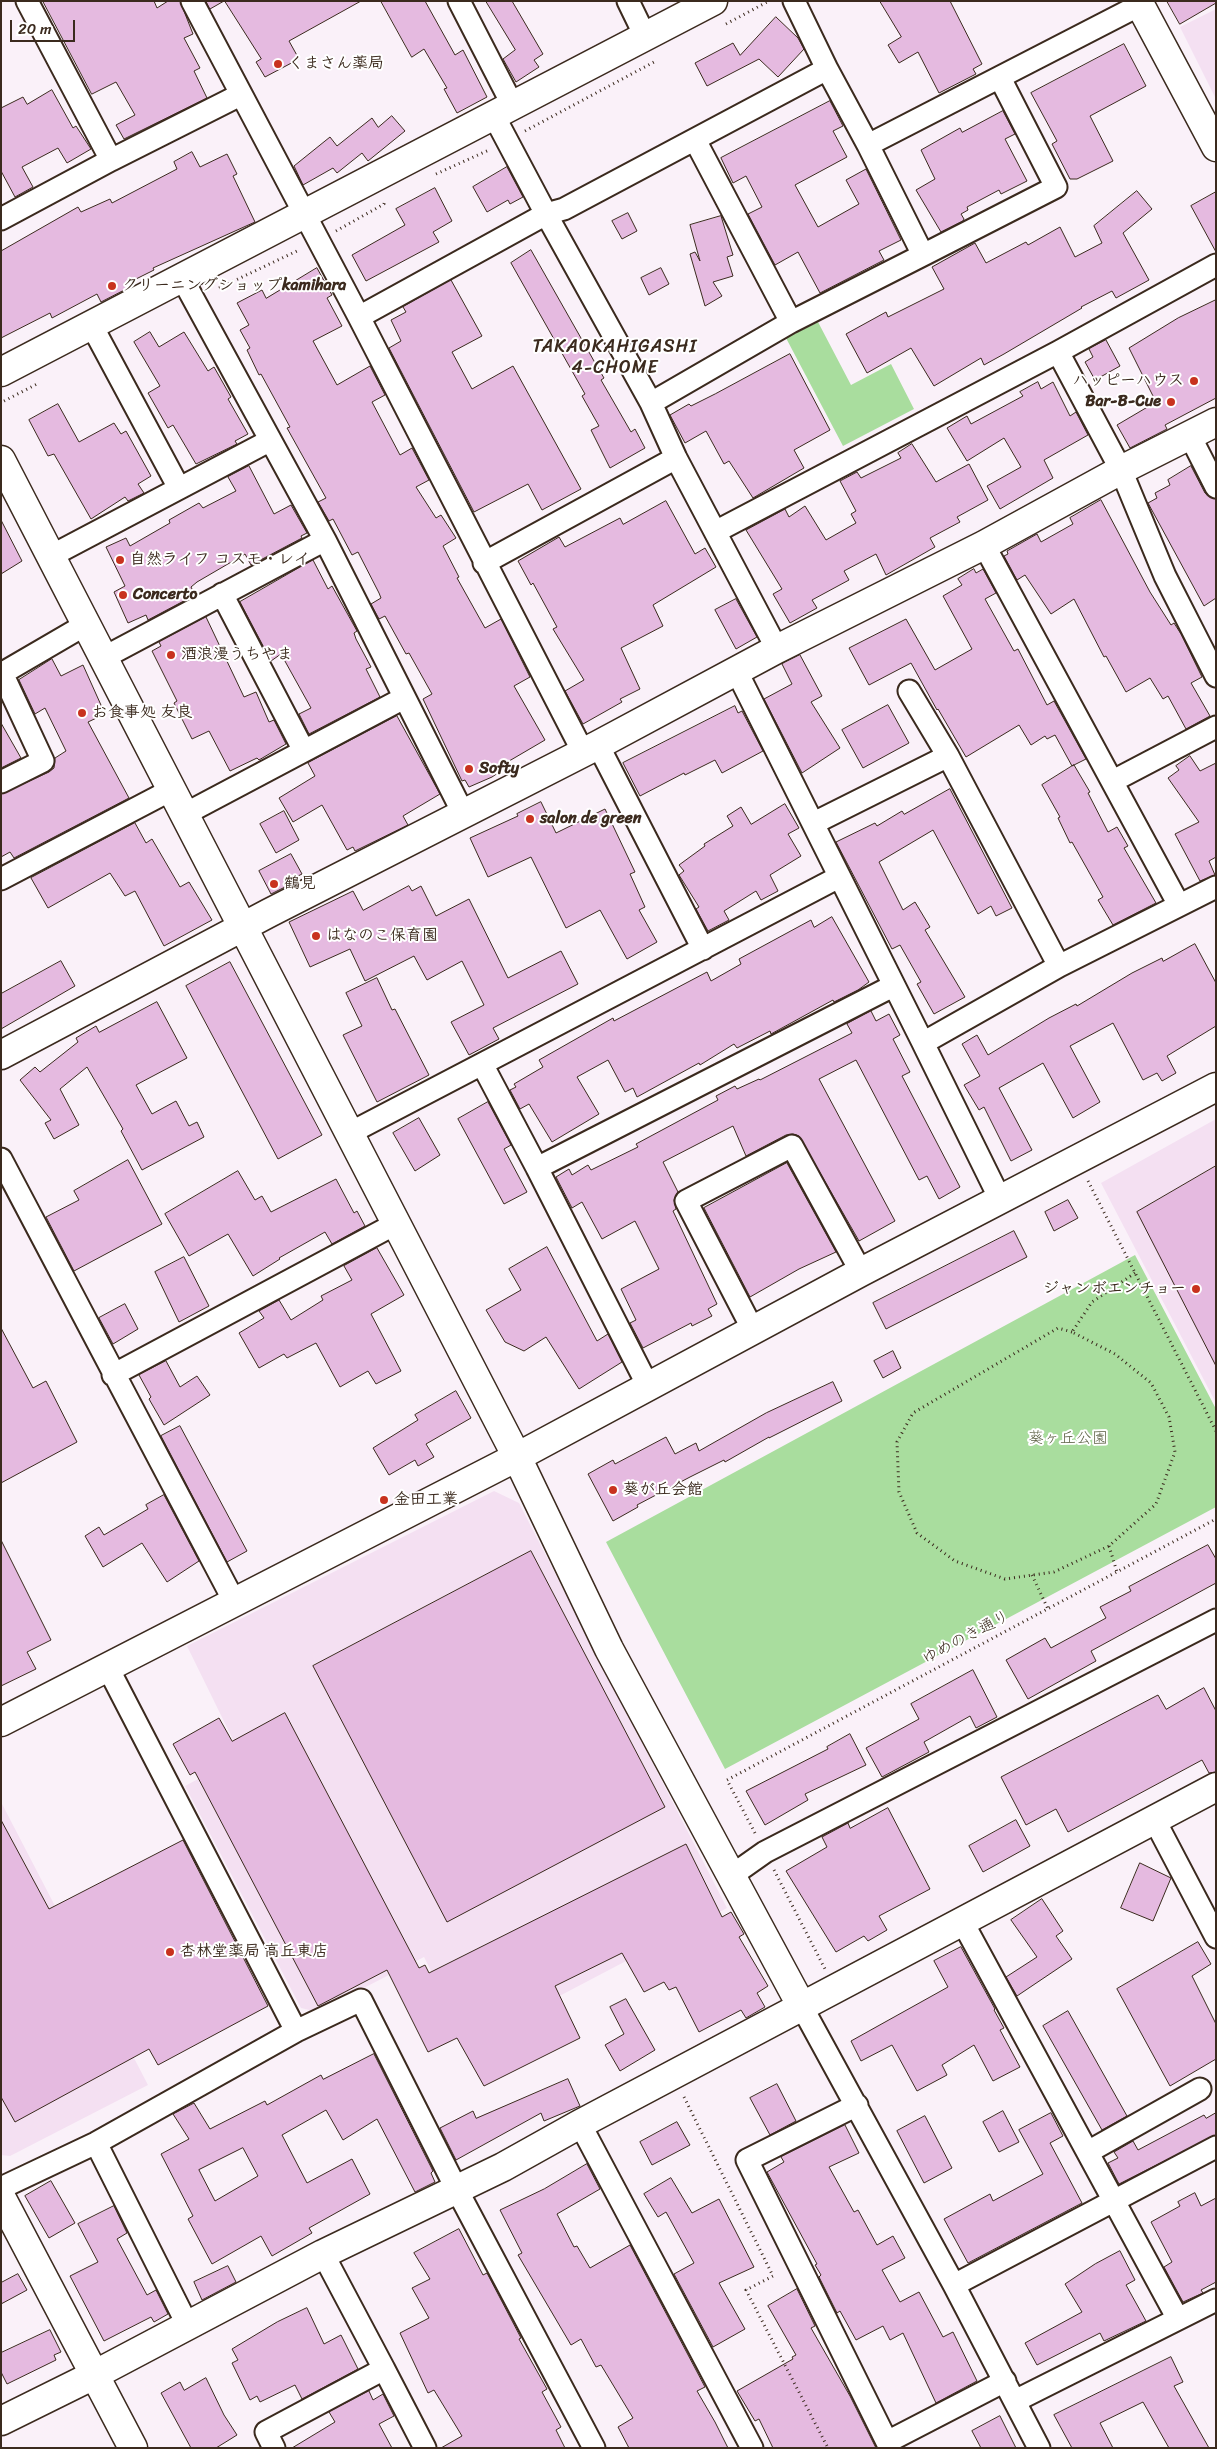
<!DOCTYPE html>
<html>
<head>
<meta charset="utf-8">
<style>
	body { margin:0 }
	#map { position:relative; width:1217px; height:2449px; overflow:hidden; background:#faf1f9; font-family:Sriracha,sans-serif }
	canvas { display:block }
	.frame { position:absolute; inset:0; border:2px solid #3b2a1e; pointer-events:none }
	.scale { position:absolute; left:10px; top:20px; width:65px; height:22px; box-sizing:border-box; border:2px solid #3b2a1e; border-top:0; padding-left:6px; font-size:15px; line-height:18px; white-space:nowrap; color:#3b2a1e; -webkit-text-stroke:4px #fff; paint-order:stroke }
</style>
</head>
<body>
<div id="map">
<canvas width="1217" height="2449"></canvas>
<div class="frame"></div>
<div class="scale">20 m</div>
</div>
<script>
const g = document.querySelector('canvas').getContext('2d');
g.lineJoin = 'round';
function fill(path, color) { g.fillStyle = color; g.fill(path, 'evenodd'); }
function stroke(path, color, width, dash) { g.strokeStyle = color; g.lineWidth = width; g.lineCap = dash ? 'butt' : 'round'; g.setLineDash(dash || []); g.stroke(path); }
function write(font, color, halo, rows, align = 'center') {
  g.font = font + ' Sriracha,"Klee One",sans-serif'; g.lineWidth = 4; g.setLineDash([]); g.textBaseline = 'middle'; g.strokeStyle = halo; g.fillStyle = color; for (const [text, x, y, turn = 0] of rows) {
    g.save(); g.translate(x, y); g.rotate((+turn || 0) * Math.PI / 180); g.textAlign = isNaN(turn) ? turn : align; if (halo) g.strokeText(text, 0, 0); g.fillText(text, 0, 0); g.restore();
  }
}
const built = new Path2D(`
	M1216 9V99L1180 27Z
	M1216 1119V1403L1101 1183Z
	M494 1491 519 1503 727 1908 468 2044 424 1957 317 2012 301 2008 185 1786 241 1756 187 1646Z
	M1 1802 148 2085 10 2156 1 2155Z`);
const green = new Path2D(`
	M818 322 851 385 891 364 914 409 843 446 786 338Z
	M1135 1255 1216 1409V1507L725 1769 606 1542Z`);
const building = new Path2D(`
	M43 1H154L157 8 168 1H180L193 34 184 38 200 68 194 71 207 98 124 139 116 125 135 115 116 82 92 94Z
	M206 1H224L210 9Z
	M225 1H361L289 41 299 59 265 77 256 62 261 59Z
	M381 1H425L455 55 463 50 487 97 457 113 444 89 447 88 424 49 412 57Z
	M486 1H512L543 54 534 60 539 67 516 82 503 59 515 50Z
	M880 1H950L982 64 973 69 976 74 939 93 918 52 899 63 888 45 901 37Z
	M1167 1H1216V3L1180 24Z
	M776 17 798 38 804 49 778 77 759 59 707 86 695 63 733 43 740 55Z
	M1124 44 1146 86 1090 116 1113 161 1077 179H1070L1052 144 1057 141 1031 93Z
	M52 90 73 128 76 126 91 149 67 163 58 148 22 167 33 187 15 197 1 171V108L23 97 27 104Z
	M830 101 843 126 833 131 847 157 795 185 818 227 859 204 846 180 866 169 901 240 879 251 884 260 820 293 798 252 775 265 748 214 762 207 746 176 733 183 721 158Z
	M1003 111 1015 134 1005 139 1027 181 1001 194 999 190 967 207 968 210 961 214 964 219 963 221 941 232 916 190 935 179 921 150 960 128 962 132Z
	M392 116 405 131 368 161 362 153 337 173 333 168 303 185 294 166 330 137 337 146 372 118 378 127Z
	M192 152 200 167 227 154 237 174 233 176 255 222 153 268 154 270 128 283 130 287 101 302 97 294 52 318 50 313 1 338V251L78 207 81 212 110 199 112 203 177 169 174 162Z
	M507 167 523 197 510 204 508 200 487 212 473 187Z
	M435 188 452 221 433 232 439 242 366 281 352 255 405 225 396 209Z
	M1137 191 1152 209 1123 233 1149 280 1116 298 1112 291 1081 307 1082 308 1004 354 984 365 981 358 934 386 911 348 867 373 846 334 886 312 888 317 944 289 932 267 975 243 986 263 1026 242 1028 245 1060 227 1075 257 1102 243 1094 226Z
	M1216 192V252L1191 206Z
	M628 213 637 231 622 239 612 221Z
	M721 216 733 255 727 257 733 276 713 282 722 296 705 306 690 254 695 252 700 261 690 225Z
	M531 250 594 361 604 378 601 380 631 432 635 429 645 448 610 468 591 430 599 426 582 396 585 394 511 263Z
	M317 268 332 295 327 298 342 326 313 341 337 385 370 366 385 395 372 402 400 455 412 448 429 480 416 487 436 518 441 515 456 538 443 546 459 577 457 578 485 628 501 619 530 677 514 686 545 740 504 764 507 767 492 777 469 787 465 780 462 781 423 699 432 694 409 653 406 654 385 616 379 619 371 604 381 598 379 593 358 552 352 555 333 519 329 521 318 502 326 498 287 428 290 427 261 374 259 375 247 350 250 348 240 330 249 325 237 303 262 290 266 298Z
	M661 268 669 284 649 295 641 278Z
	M451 280 482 336 452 352 472 389 513 366 581 489 542 510 528 484 474 512 389 348 401 341 391 320 406 312 403 307Z
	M1216 300V398L1165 425 1167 429 1130 448 1117 425 1156 402 1129 348 1178 318Z
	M150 332 159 347 184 332 208 371 214 367 231 397 228 399 248 434 235 441 237 444 196 464 173 425 168 428 148 393 160 386 134 342Z
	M1106 340 1120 366 1095 380 1085 362 1093 357 1089 349Z
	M790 354 830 430 794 450 804 468 753 498 729 461 724 464 706 431 685 443 670 415 689 404 691 406 715 394Z
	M1038 382 1041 389 1053 382 1070 416 1076 412 1088 435 1044 460 1053 478 1000 509 987 486 1021 467 1004 438 967 461 947 428 967 416 971 424 1023 396 1020 392Z
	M58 404 79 442 114 423 121 434 126 431 151 476 138 484 144 493 128 501 125 497 91 519 54 454 48 456 29 420Z
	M912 444 936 482 969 464 988 500 957 517 960 522 930 538 935 547 886 575 876 554 844 571 849 580 812 600 817 608 790 623 773 594 782 589 746 530 785 509 789 517 805 506 826 540 856 523 851 514 856 511 840 481 857 472 861 478 901 458 898 453Z
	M249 466 274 514 291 505 307 533 301 536 302 538 251 565 245 554 197 582 191 587 195 595 148 620 146 615 128 623 114 592 125 586 106 547 126 538 130 546 170 523 169 520 199 503 203 508 236 491 228 477Z
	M1191 466 1205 493 1216 499V598L1204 606 1148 503 1157 498 1155 493 1170 485 1168 480Z
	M1101 500 1150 592 1171 625 1174 623 1181 634 1202 677 1191 683 1210 716 1186 729 1168 696 1163 699 1150 678 1126 692 1106 656 1104 657 1074 599 1051 614 1025 575 1017 580 1004 556 1008 554 1007 551 1037 534 1041 542 1073 524 1070 518Z
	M666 501 695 554 705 548 716 567 653 605 663 626 621 648 640 689 620 699 622 702 583 724 565 691 584 680 553 629 557 627 533 583 531 585 518 561 559 537 565 547 620 518 623 524Z
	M1 520 22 561 1 574Z
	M313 560 328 589 332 586 357 631 354 633 356 639 371 667 366 669 380 697 309 734 299 714 311 708 281 654 271 661 240 602Z
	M974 569 976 573 983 569 996 593 985 599 1014 651 1018 649 1047 705 1054 701 1086 759 1072 766 1055 735 1047 739 1045 736 1031 745 1019 725 966 757 938 709 937 710 911 663 869 685 849 648 906 619 935 670 972 649 943 596 962 585 958 579Z
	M736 599 757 637 736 649 715 610Z
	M206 617 244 697 256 692 269 722 274 720 286 744 259 760 257 758 230 771 209 731 192 739 174 703 177 701 152 651 161 646 159 642Z
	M800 655 822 696 811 702 840 748 802 773 764 699 792 684 782 664Z
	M52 659 61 676 83 665 105 714 88 722 129 798 14 858 10 852 1 857V794L49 772 54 768 55 758 66 751 45 708 35 714 19 680Z
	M888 705 909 743 863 768 842 730Z
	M735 706 738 713 742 711 763 751 722 773 715 760 685 775 684 773 640 796 623 763Z
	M397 716 440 794 403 816 408 825 355 851 353 847 347 850 322 805 293 822 279 798 315 776 308 763Z
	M1 723 21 758 1 768Z
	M1190 756 1200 771 1216 763V857L1209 861 1215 875 1200 881 1175 834 1199 822 1168 778 1179 770 1176 766Z
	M1074 765 1090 792 1088 793 1108 832 1117 827 1128 846 1124 848 1156 903 1113 925 1098 900 1103 897 1072 842 1070 843 1058 818 1060 817 1042 785Z
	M950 789 1012 908 996 916 991 906 978 914 933 830 879 862 903 910 915 902 930 927 925 930 965 997 934 1014 917 984 921 982 900 945 892 949 836 842 875 823 877 826 902 811 904 814Z
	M541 802 556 833 605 809 635 872 630 874 645 907 639 910 657 942 627 959 600 910 566 928 531 857 488 877 470 838 518 816 517 814Z
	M785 804 799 828 788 834 801 856 770 875 778 891 761 900 756 891 724 911 729 920 708 931 696 909 699 907 679 875 684 871 679 865 705 846 704 844 733 826 727 816 741 807 751 824Z
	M284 811 299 840 276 853 260 824Z
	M135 823 146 843 152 839 180 887 189 882 212 920 164 946 135 891 125 896 110 873 48 908 31 878Z
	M291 854 302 874 286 882 287 886 271 894 259 871Z
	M409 886 412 891 421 886 436 916 469 899 508 978 561 951 578 984 493 1028 499 1039 469 1055 451 1022 484 1005 462 961 427 980 414 956 365 981 350 949 310 967 289 922 353 891 363 910Z
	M832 917 869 982 858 990 834 1002 833 1000 771 1034 770 1031 737 1048 734 1044 700 1065 699 1063 637 1097 633 1088 625 1092 608 1060 577 1077 599 1114 552 1142 529 1104 520 1109 510 1090 516 1087 514 1084 543 1067 539 1060 613 1018 614 1021 707 972 711 981 741 964 739 959 811 920 814 927Z
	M1195 944 1216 983V1026L1167 1056 1176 1073 1162 1081 1157 1073 1143 1080 1113 1023 1070 1046 1100 1102 1073 1118 1043 1063 999 1088 1032 1150 1011 1161 984 1107 979 1110 964 1085 980 1076 962 1044 977 1035 988 1055 1049 1018 1076 1004 1077 1006 1132 973 1162 958 1163 961Z
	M61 961 75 986 1 1029V994Z
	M230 962 322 1135 278 1159 186 986Z
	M377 978 392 1010 395 1009 429 1075 377 1102 343 1035 362 1026 346 993Z
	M157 1002 187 1058 136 1085 152 1114 176 1101 189 1126 197 1122 204 1137 142 1170 121 1131 123 1129 87 1067 60 1089 79 1125 54 1139 45 1123 51 1120 20 1080 35 1067 40 1072 78 1042 76 1038 96 1026 99 1032Z
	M871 1011 876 1021 889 1014 900 1035 893 1039 910 1072 902 1076 960 1187 939 1199 927 1176 919 1180 856 1060 819 1079 895 1221 859 1241 799 1136 793 1134 786 1135 746 1156 733 1126 725 1130 663 1162 678 1192 674 1200 676 1209 673 1211 717 1304 708 1309 712 1316 692 1326 691 1323 643 1348 630 1323 636 1320 621 1289 659 1269 635 1221 602 1239 582 1202 572 1208 556 1177 569 1169 572 1175 588 1165 591 1170 638 1147 636 1144 718 1100 716 1096 735 1086 737 1089 759 1079 760 1080 852 1033 847 1024Z
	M488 1102 511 1145 504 1149 527 1192 504 1204 458 1119Z
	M419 1118 440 1155 415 1171 393 1133Z
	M128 1160 162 1224 74 1271 46 1217 79 1200 74 1191Z
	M787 1163 836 1252 799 1269 750 1297 704 1208Z
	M1216 1166V1366L1137 1212Z
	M238 1171 255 1200 262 1196 271 1212 336 1179 354 1213 357 1211 365 1226 332 1244 325 1232 279 1258 280 1259 253 1276 228 1234 189 1256 165 1214Z
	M1068 1200 1078 1218 1054 1231 1045 1212Z
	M1014 1231 1027 1257 886 1329 873 1303Z
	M547 1247 597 1341 608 1334 622 1362 579 1389 546 1337 524 1351 505 1342 486 1310 521 1290 509 1269Z
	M377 1248 404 1295 371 1314 401 1371 376 1384 368 1371 340 1387 316 1343 287 1358 284 1354 259 1368 239 1333 264 1318 259 1311 279 1300 291 1320 323 1300 321 1296 352 1280 344 1266Z
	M184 1257 209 1306 179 1322 155 1272Z
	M125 1304 138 1329 113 1344 99 1318Z
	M1 1328 33 1388 46 1381 77 1442 1 1483Z
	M893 1351 901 1368 883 1378 874 1361Z
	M166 1361 180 1387 197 1376 210 1395 164 1425 149 1399 151 1397 139 1375Z
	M833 1382 842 1401 769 1438V1437L725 1462 724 1460 690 1477 637 1505 638 1507 613 1521 588 1474 613 1460 615 1464 666 1437 675 1454 696 1443 699 1451 766 1413Z
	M456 1391 471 1418 426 1444 434 1457 418 1466 415 1460 389 1475 373 1448 418 1420 415 1415Z
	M180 1426 247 1551 227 1562 161 1436Z
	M164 1495 199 1561 167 1582 142 1543 103 1567 85 1536 99 1527 104 1535 148 1509 146 1505Z
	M1 1540 51 1640 27 1652 36 1669 1 1686Z
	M1208 1545 1216 1559V1583L1091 1651 1096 1661 1028 1699 1006 1660 1045 1638 1051 1648 1106 1618 1100 1607 1131 1591 1129 1587Z
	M531 1551 665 1807 447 1922 313 1666Z
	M973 1670 997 1717 976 1728 970 1716 924 1742 929 1752 882 1777 866 1748 919 1719 911 1704Z
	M1204 1688 1216 1711V1772L1209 1773 1202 1760 1068 1832 1056 1809 1026 1825 1001 1777 1158 1695 1166 1709Z
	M285 1713 419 1968 425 1965 429 1973 686 1844 722 1917 731 1912 744 1934 739 1937 768 1986 757 1993 765 2007 746 2018 741 2010 699 2032 676 1987 669 1990 664 1982 644 1992 622 1953 555 1986 580 2038 484 2086 457 2038 428 2052 387 1970 318 2006 195 1772 190 1775 173 1744 219 1718 232 1741Z
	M850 1734 866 1765 805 1794 808 1800 765 1825 746 1791 828 1749 827 1747Z
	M888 1808 930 1889 879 1916 887 1930 868 1941 864 1936 836 1952 786 1871 827 1847 822 1837 848 1823 850 1828Z
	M1 1820 49 1909 183 1840 268 2006 158 2065 149 2049 15 2122 1 2097Z
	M1016 1820 1030 1846 983 1872 969 1846Z
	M1140 1863 1171 1878 1153 1921 1121 1908Z
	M1042 1899 1063 1931 1056 1936 1072 1959 1017 1996 1006 1977 1037 1957 1011 1920Z
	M1198 1942 1211 1964 1192 1976 1216 2024V2059L1170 2086 1117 1989Z
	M961 1947 995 2009 994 2010 1004 2028 1000 2030 1020 2067 993 2081 974 2045 942 2065 947 2075 917 2091 892 2045 861 2061 851 2041 948 1987 934 1961Z
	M626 1999 655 2050 620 2071 605 2045 624 2034 610 2007Z
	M1068 2011 1127 2116 1102 2130 1043 2026Z
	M374 2054 433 2171 431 2173 435 2182 415 2192 377 2119 343 2140 326 2110 282 2135 307 2183 352 2159 370 2194 309 2228 312 2233 272 2256 261 2236 212 2264 188 2219 193 2216 161 2154 189 2139 173 2114 194 2103 210 2129 265 2101 267 2105 321 2075 323 2079ZM243 2148 258 2176 215 2201 199 2170Z
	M568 2079 580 2106 544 2121 541 2113 456 2160 440 2128 473 2111 476 2118Z
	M777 2084 796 2121 770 2135 750 2098Z
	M1003 2111 1019 2142 999 2152 983 2122Z
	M1051 2113 1063 2136 1050 2143 1082 2203 968 2263 944 2219 990 2194 993 2201 1043 2174 1019 2130Z
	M1216 2113V2135L1119 2184 1108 2163 1118 2158 1114 2152 1133 2141 1138 2150 1204 2115 1206 2118Z
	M925 2116 952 2168 924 2183 897 2131Z
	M677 2122 690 2145 652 2165 640 2142Z
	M845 2125 859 2153 829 2167 854 2212 858 2210 877 2245 893 2236 905 2258 882 2270 900 2302 919 2292 943 2337 953 2332 977 2381 936 2403 903 2333 890 2340 883 2326 856 2340 840 2311 837 2313 819 2277 821 2275 815 2265 817 2264 767 2172 784 2162 781 2157Z
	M587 2164 600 2189 557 2214 574 2247 577 2246 590 2268 630 2245 705 2387 697 2391 715 2422 728 2448H629L618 2427 633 2418 601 2365 596 2367 581 2339 571 2345 518 2255 522 2253 500 2210 544 2189Z
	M671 2178 692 2213 719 2199 754 2267 719 2283 745 2329 713 2347 674 2274 694 2263 666 2212 658 2217 644 2194Z
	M51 2181 75 2223 49 2238 25 2196Z
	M1195 2193 1201 2206 1216 2198V2282L1201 2290 1203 2293 1183 2302 1164 2267 1172 2262 1151 2222 1180 2206 1178 2202Z
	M114 2206 127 2233 117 2239 147 2295 156 2290 168 2314 154 2322 151 2317 104 2341 70 2276 98 2262 78 2224Z
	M459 2229 483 2275 487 2273 521 2338 519 2339 547 2389 542 2392 561 2427 556 2430 565 2448H441L462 2436 434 2390 428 2393 400 2333 429 2318 412 2288 430 2279 414 2253Z
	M1120 2251 1135 2280 1126 2285 1146 2321 1104 2341 1100 2333 1037 2365 1025 2343 1082 2312 1065 2284 1095 2264Z
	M228 2266 236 2282 202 2300 194 2282Z
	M18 2274 27 2290 1 2304V2283Z
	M797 2289 815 2326 811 2328 850 2396 876 2448H773L759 2419 755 2421 737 2391 793 2359 792 2357 796 2355 768 2306Z
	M307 2308 324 2344 341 2335 358 2369 302 2399 295 2385 260 2402 257 2396 250 2400 232 2363 238 2360 232 2349 277 2322Z
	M50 2330 61 2352 54 2355 56 2360 7 2384 1 2372V2353Z
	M1171 2357 1183 2382 1174 2386 1209 2448H1169L1143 2402 1100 2423 1113 2448H1072L1054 2415Z
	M206 2378 224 2415 237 2435 216 2448H191L161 2393 180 2382 184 2390Z
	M369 2391 373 2400 383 2394 394 2416 379 2424 392 2448H292L335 2422 329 2412Z
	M1000 2416 1016 2448H981L972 2431Z`);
const path = new Path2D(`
	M726 24 769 1
	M525 131 654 62
	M436 174 489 150
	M336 231 384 204 385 200
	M219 288 299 250
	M4 401 39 383
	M1088 1181 1216 1431
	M1072 1332 1058 1328 913 1413 897 1442 899 1492 917 1533 955 1561 1005 1579 1054 1572 1109 1546 1156 1504 1175 1452 1169 1417 1151 1383 1115 1354 1072 1332 1092 1302 1135 1273
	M1109 1546 1117 1572
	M1032 1575 1048 1609
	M755 1833 727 1780 1216 1519
	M774 1870 825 1969
	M684 2097 773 2276 746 2290 828 2448`);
const street = new Path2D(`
	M27 1 111 160
	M192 1 359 317 583 752
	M459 1 513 106
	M628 1 645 36
	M794 1 827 69
	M695 140 791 322
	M1 219 111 160 240 95
	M923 255 1056 187 1000 78
	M182 278 325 540 463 813
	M359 317 546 214 494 116
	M92 326 179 488
	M1058 352 1121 470 1165 576 1216 676
	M651 403 546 214 564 209 827 69 868 145
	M1190 436 1216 487
	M717 531 1058 352 1216 265
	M984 545 1179 905
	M51 556 269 441
	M484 563 676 458
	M222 594 304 751
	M777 649 676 458 651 403 791 322 923 255 868 145 1140 5
	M103 658 325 540
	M737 672 923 1043 1059 966 1216 887
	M1 674 85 625
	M909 691 948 756
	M598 745 703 949
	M1113 781 1216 727
	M1 782 43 761 2 673
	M185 814 404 698
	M814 823 948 756 1059 966
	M1 879 171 790
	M923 1043 1000 1199
	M348 1134 482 1064
	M1 1159 234 1601
	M537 1168 482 1064 839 877
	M753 1330 686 1201 792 1146 861 1272
	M113 1375 397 1223
	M648 1386 537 1168 893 986
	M108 1668 296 2031 361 2000 457 2190 594 2448
	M1154 1819 1216 1937
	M731 1876 765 1852 1216 1620
	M962 1921 1178 2319
	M802 2007 954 2285 1039 2448
	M857 2105 747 2160 887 2442 1005 2381
	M580 2124 752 2448
	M96 2143 187 2324
	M1088 2152 1200 2089
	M1 2188 96 2143 296 2031
	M323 2254 384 2369
	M954 2285 1216 2147
	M1015 2401 1216 2300
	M274 2448 266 2432 384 2369 425 2448`);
const secondary = new Path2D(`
	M1138 1 1216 147
	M1 372 713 1
	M1 460 517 1457 609 1649 802 2007
	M1 1055 269 913 598 745 777 649 984 545 1121 470 1216 422
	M1 1722 517 1457 861 1272 1216 1087
	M1 2197 133 2448
	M1 2421 94 2375 323 2254 503 2167 580 2124 1216 1787`);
const markers = [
	[278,64,5,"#c8321e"],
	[112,286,5,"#c8321e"],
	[1194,381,5,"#c8321e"],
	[1171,402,5,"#c8321e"],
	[120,560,5,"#c8321e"],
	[123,595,5,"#c8321e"],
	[171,655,5,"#c8321e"],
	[82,713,5,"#c8321e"],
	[469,769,5,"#c8321e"],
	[530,819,5,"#c8321e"],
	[274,884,5,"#c8321e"],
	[316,936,5,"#c8321e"],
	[1196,1289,5,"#c8321e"],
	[613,1490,5,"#c8321e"],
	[384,1500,5,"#c8321e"],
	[170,1952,5,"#c8321e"]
];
const poiNames = [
	["くまさん薬局",288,64],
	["クリーニングショップkamihara",122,286],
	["ハッピーハウス",1184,381,"right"],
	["Bar-B-Cue",1161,402,"right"],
	["自然ライフ コスモ・レイ",130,560],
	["Concerto",133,595],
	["酒浪漫うちやま",181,655],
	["お食事処 友良",92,713],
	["Softy",479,769],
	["salon de green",540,819],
	["鶴見",284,884],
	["はなのこ保育園",326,936],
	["ジャンボエンチョー",1186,1289,"right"],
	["葵が丘会館",623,1490],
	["金田工業",394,1500],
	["杏林堂薬局 高丘東店",180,1952]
];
const parkNames = [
	["葵ヶ丘公園",1068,1439]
];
const streetNames = [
	["ゆめのき通り",966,1638,-28]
];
const neighbourhoodNames = [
	["TAKAOKAHIGASHI",615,347],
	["4-CHOME",615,368]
];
fill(built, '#f4e0f2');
fill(green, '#a9dd9e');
fill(building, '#e5bae0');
stroke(building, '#3b2a1e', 1);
stroke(street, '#3b2a1e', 25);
stroke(secondary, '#3b2a1e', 31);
stroke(path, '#3b2a1e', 3, [1, 4]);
stroke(street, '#fff', 21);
stroke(secondary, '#fff', 28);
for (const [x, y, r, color] of markers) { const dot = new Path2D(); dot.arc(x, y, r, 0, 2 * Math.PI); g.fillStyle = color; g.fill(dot); stroke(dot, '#fff', 2); }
write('bold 16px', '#3b2a1e', '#fff', poiNames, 'left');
write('16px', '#5c6044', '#fff', parkNames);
write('16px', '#3b2a1e', '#fff', streetNames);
g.letterSpacing = '1px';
write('18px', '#3b2a1e', '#fff', neighbourhoodNames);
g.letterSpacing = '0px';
</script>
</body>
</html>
